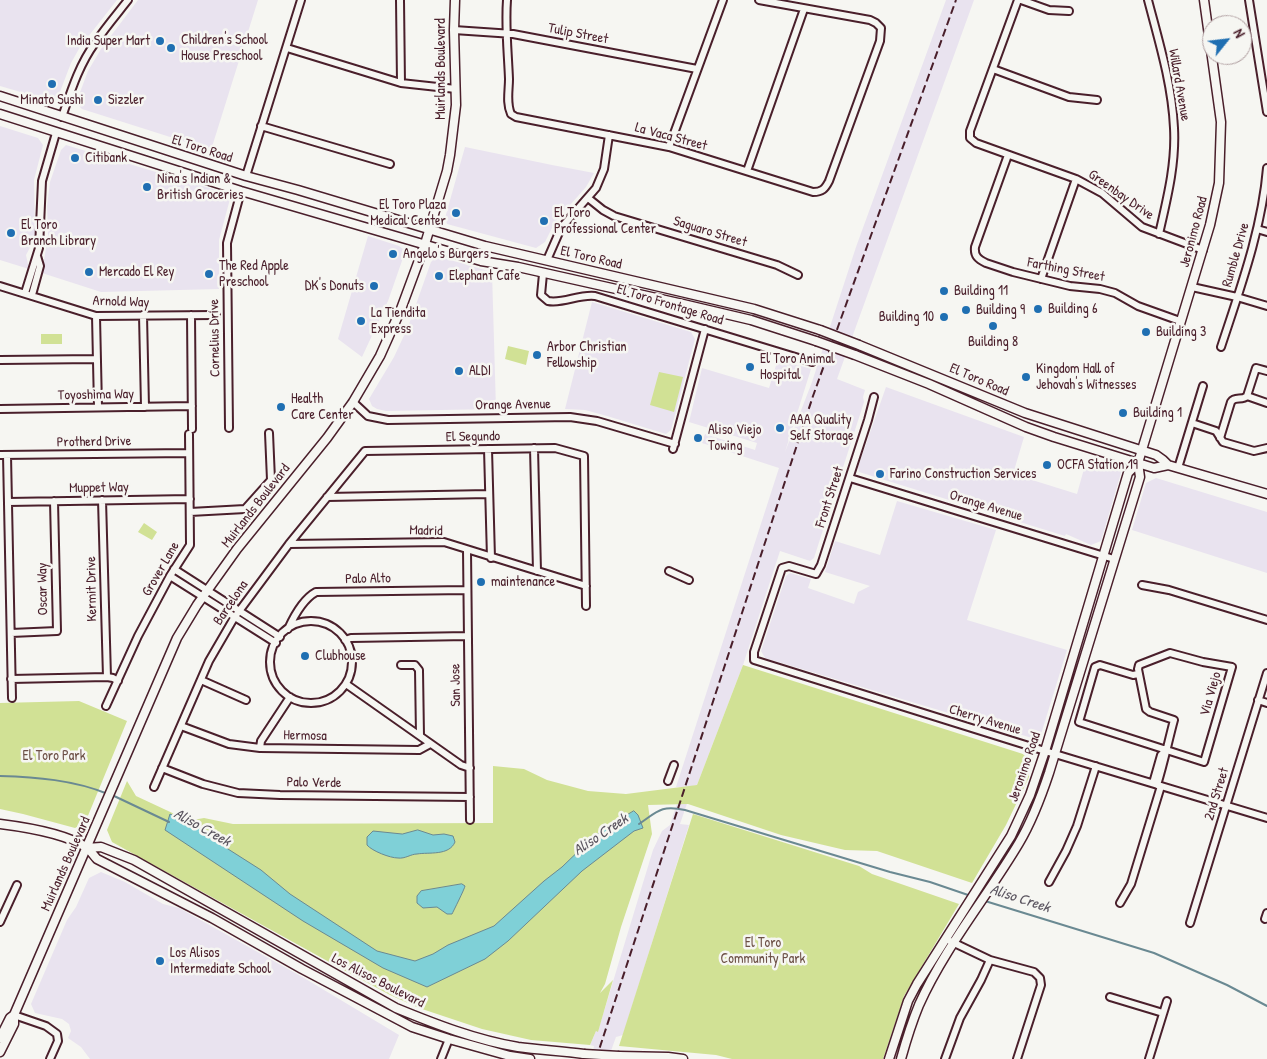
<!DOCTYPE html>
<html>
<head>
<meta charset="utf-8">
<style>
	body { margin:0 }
	#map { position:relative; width:1267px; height:1059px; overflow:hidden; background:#f6f6f2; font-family:"Patrick Hand",sans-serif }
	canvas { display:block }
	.north { position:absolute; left:1202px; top:15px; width:50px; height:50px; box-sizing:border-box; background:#f6f6f2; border:1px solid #b1a0a2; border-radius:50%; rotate:61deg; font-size:14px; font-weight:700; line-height:20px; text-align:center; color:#4a1f2b }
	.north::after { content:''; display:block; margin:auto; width:18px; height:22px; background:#1f6fb2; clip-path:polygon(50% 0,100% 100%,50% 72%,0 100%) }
</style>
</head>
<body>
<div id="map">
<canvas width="1267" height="1059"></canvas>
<div class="north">N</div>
</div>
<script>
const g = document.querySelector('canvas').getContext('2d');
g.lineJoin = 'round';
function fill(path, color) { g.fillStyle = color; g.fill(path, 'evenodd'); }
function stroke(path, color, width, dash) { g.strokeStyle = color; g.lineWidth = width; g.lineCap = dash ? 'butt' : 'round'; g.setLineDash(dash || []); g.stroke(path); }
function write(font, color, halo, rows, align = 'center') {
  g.font = font + ' "Patrick Hand",sans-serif'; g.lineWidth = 5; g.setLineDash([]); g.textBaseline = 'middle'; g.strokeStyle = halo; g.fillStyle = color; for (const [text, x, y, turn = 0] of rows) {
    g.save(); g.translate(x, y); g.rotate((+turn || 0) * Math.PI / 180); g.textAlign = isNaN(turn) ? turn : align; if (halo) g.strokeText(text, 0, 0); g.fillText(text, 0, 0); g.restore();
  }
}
const built = new Path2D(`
	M0 0H117L80 47 71 63 58 97 48 100 0 86Z
	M138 0H258L211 150 82 109 76 103 88 71 101 49Z
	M946 0H974L837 379 865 390 863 397 864 402 814 558 810 561 780 551 743 665 697 785 693 786 680 824 689 825 623 1035 616 1037 608 1059H591L594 1046 590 1045 596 1031H598L653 850 662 831 670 825 682 787H676L779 468 702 443 705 434 755 450 757 443 689 422 702 368 769 388 778 359 811 369 785 452 812 382 856 247Z
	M0 126 38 138 43 145 34 180 35 232 33 242 26 255 29 269 0 260Z
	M66 145 226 193 230 199 219 240V289L101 292 42 273 48 235 47 206 50 182 61 150Z
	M465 147 552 165 594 173 586 187 555 222 545 242 536 248 447 224 445 218Z
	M368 236 399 246 403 249 404 255 388 301 362 357 338 339Z
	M440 257 492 272 496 409 386 411 377 409 372 406 369 399 394 357 408 327 431 262 435 258Z
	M592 302 691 332 695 339 671 430 666 434 607 416 585 410 565 409Z
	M886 387 1024 437 1013 474 1077 494 1087 458 1120 469 1121 473 1101 541 1091 545 1066 534 1065 536 859 472 858 467Z
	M1156 478 1267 512V573L1132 530 1146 483Z
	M897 501 996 530 967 620 1067 650 1041 734 1032 738 765 658 761 651 786 576 790 573 811 579 808 588 854 604 858 592 870 586 825 572 835 541 880 555Z
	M101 872 125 882 163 904 179 908 304 978 399 1035 389 1059H90L81 1047 68 1038 71 1031 69 1024 62 1019 35 1013 31 1004 67 920 76 907 89 878Z`);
const green = new Path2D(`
	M41 334H62V344H41Z
	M508 346 529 351 526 365 505 359Z
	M659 372 683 377 674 412 650 405Z
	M144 523 157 532 152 540 138 532Z
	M743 665 1023 754 1029 760V777L1006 825 972 883 877 851 845 850 781 835 688 804 648 805 652 834 621 927 605 984 600 993 613 980 598 1032 596 1031 590 1045 531 1040 482 1029 419 1008 390 995 331 963 112 842 107 830 127 781 136 796 181 817 193 820 204 818 233 824 493 823V766L524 769 547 780 588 791 626 794 697 785Z
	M79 701 127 721 85 823 75 828 23 814 0 809V703Z
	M693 814 859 866 872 874 959 904 904 996 883 1059H732L716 1055 619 1046Z`);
const water = new Path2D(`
	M634 811 638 815 643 828 634 831 582 871 508 941 485 959 427 987 383 968 303 921 165 830 170 814 196 825 228 849 261 870 290 894 377 951 415 961 433 954 448 945 494 926 544 881 562 867 590 840 604 829Z
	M418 830 433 835 444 834 453 836 455 842C449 856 429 852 417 854 411 854 405 859 398 858 390 858 372 851 367 845V837L373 831 402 834Z
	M462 884 465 886C465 888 453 912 452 914H447L437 907 423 908 417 903V896L421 891Z`);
const stream = new Path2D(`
	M0 776C36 777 74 780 108 794
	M112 795 169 822
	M639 824C658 811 661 805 685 810L890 872 930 882 971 896
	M985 901 1154 953 1227 985 1267 1006`);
const minor = new Path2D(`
	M400 0 401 83
	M507 0C505 26 508 53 509 79 509 91 506 103 511 114L516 117 669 147 813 192C822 192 825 189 829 181L880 41 881 28 876 23 870 20 759 0
	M1018 0 970 131V138L976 143 1076 179 1102 193 1142 227 1203 250
	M1021 0 1049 10 1069 11
	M1148 0C1159 42 1172 84 1174 128 1176 164 1167 199 1159 234
	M1249 0 1267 112
	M454 30 513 34 697 69
	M287 48 401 83 456 89
	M993 69 1069 97 1097 100
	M62 117C71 91 79 65 95 43 105 28 117 14 128 0
	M261 126 390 164
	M669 147 723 0
	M1008 155 975 247C974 256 978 259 986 263L1013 272 1070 286 1100 289 1115 293 1138 306 1180 321
	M747 171 804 9
	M246 176 301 0
	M588 198 603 210 614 216 777 265 798 275
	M1257 229 1267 232
	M547 260 561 228 596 188 604 169 609 135
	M543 274 541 295 548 301C563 304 579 294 595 296L812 362
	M1041 279 1076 179
	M0 286 96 316 216 315
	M1192 287 1237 297 1267 306
	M25 293 39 248 42 181 56 133
	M32 295 40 266 37 256
	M143 315 145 407
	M191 315 192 429
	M96 316 98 407
	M1221 347C1240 289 1262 229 1267 168
	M0 360 97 359
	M1247 396 1267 403
	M874 397 868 420 821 565 816 574 789 566 782 568 754 652V660L1045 751 1267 818
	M353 402 368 416 388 420 570 417 597 421 675 444
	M0 409 192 406
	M1192 423 1216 431 1223 442 1254 451 1267 448
	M229 428 227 243 241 191
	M1220 438 1231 402C1235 396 1242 401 1247 396L1256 368 1267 371
	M534 448 537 571
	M488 449 491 558
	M673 449 705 329
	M0 455 189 453
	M7 455 12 698
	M1178 468 1203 386
	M850 478 1114 559
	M327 497 489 494
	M102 500 107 677
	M8 502 190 499
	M190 512 245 509 271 480 269 433
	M289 544 444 542 586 586
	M467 550 470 820
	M174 569 280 637
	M669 571 689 580
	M170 576 276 643
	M1142 585 1169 590 1267 620
	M270 662a41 41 0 1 1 82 0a41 41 0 1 1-82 0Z
	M288 629C294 616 303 599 316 592L467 590
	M11 633 57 631 54 501
	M345 640 351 638 468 636
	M401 665H415L419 670 420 736
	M1138 674 1133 675 1100 665 1095 667 1079 722 1204 762 1232 667 1203 662 1170 653 1139 665 1138 669 1146 709 1150 712 1174 720C1168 742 1164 763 1157 785
	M11 679 107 677 113 678 118 681
	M201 680 246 700
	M346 684 461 765 470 768
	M1258 700 1267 703
	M106 706 138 636 170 576 190 545 189 434
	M181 726 229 744 260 748 419 750 430 744
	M260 748 261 741 290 697
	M162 768 203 784 238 793 280 795 470 797
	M668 781 674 765
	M1153 783 1161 755 1166 750
	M154 787 209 661 234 618 289 544 365 451 555 448 584 456 586 606
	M1049 882 1066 851 1077 826 1096 766
	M1120 903 1131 884 1161 786
	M1265 919 1267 913
	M0 922 17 885
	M1190 923 1267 673
	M950 941 990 960 1034 972 1040 978 1041 985 1017 1059
	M1110 997 1163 1013
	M14 1015 46 1026 57 1034 58 1041 50 1059
	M441 1059 449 1039
	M945 1059 960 1018 981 980 990 960
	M1149 1059 1167 1001`);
const major = new Path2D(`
	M0 96 246 176 298 190 485 246 754 309 820 330
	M0 114 241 191 481 261 518 267 683 304 751 320 816 341
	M859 345 1025 413 1156 455 1163 460 1168 465
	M855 355 929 384 1026 427 1054 437 1154 468 1168 465 1267 494
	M0 824C24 827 67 834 87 848 91 851 94 856 97 859L212 918 302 969 412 1027 449 1039 510 1056 530 1059
	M87 848 101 847 134 860 396 1008C435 1024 476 1040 518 1047 540 1050 562 1051 584 1054
	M0 1038 10 1018 14 1015
	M0 1052 14 1024V1015L177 638 197 605 237 549 327 438 353 402 380 356 401 309 425 244 447 171 450 155 456 105 454 30 455 0
	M619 1056 668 1057 683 1059
	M889 1059 908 1001 917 984 1011 836 1030 795 1045 751 1128 473 1138 463
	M901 1059C906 1041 912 1022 919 1005 945 947 987 897 1019 843 1032 821 1041 797 1049 773L1140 477 1138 463 1210 225 1219 183 1221 122 1204 0`);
const rail = new Path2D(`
	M596 1059 813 396 956 0`);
const majorBridge = new Path2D(`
	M820 330 859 345
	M816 341 855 355
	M584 1054 619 1056`);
const markers = [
	[160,41,5,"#1f6fb2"],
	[171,48,5,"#1f6fb2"],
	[52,84,5,"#1f6fb2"],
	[98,100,5,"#1f6fb2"],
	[75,158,5,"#1f6fb2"],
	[147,187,5,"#1f6fb2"],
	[456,213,5,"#1f6fb2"],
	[544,221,5,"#1f6fb2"],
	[11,233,5,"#1f6fb2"],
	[393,254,5,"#1f6fb2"],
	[89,272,5,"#1f6fb2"],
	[209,274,5,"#1f6fb2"],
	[439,276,5,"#1f6fb2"],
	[374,286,5,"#1f6fb2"],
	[944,291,5,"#1f6fb2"],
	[1038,309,5,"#1f6fb2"],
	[966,310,5,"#1f6fb2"],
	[944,317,5,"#1f6fb2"],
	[361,321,5,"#1f6fb2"],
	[993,326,5,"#1f6fb2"],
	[1146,332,5,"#1f6fb2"],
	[537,355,5,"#1f6fb2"],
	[750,367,5,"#1f6fb2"],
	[459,371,5,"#1f6fb2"],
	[1026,377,5,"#1f6fb2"],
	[281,407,5,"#1f6fb2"],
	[1123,413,5,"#1f6fb2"],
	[780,428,5,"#1f6fb2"],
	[698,438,5,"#1f6fb2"],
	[1047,465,5,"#1f6fb2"],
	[880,474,5,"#1f6fb2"],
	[481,582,5,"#1f6fb2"],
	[305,656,5,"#1f6fb2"],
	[160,961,5,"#1f6fb2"]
];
const streetNames = [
	["Tulip Street",578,34,11],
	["Muirlands Boulevard",441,69,-90],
	["Willard Avenue",1179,85,80],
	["La Vaca Street",671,137,15],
	["El Toro Road",202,149,18],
	["Greenbay Drive",1121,195,35],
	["Saguaro Street",710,232,17],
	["Jeronimo Road",1194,232,-75],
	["Rumble Drive",1236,255,-74],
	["El Toro Road",591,258,13],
	["Farthing Street",1066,270,11],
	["Arnold Way",121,302,2],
	["El Toro Frontage Road",670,305,17],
	["Cornelius Drive",215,338,-91],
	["El Toro Road",979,380,23],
	["Toyoshima Way",96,395,-1],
	["Orange Avenue",513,405,-1],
	["El Segundo",473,437,-1],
	["Protherd Drive",94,442,-1],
	["Muppet Way",99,488,-1],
	["Front Street",830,497,-72],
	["Muirlands Boulevard",256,506,-52],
	["Orange Avenue",986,506,17],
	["Madrid",426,531,2],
	["Grover Lane",161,569,-60],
	["Palo Alto",368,579,-1],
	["Oscar Way",43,589,-91],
	["Kermit Drive",92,589,-91],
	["Barcelona",231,603,-56],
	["San Jose",456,685,-91],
	["Via Viejo",1211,694,-74],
	["Cherry Avenue",985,720,17],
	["Hermosa",305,736,1],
	["Jeronimo Road",1025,767,-71],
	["Palo Verde",314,783,1],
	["2nd Street",1217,794,-73],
	["Muirlands Boulevard",66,864,-66],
	["Los Alisos Boulevard",378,981,27]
];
const poiNames = [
	["Children's School",181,40],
	["House Preschool",181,56],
	["India Super Mart",150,41,"right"],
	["Minato Sushi",52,100,"center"],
	["Sizzler",108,100],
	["Citibank",85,158],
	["Nina's Indian &",157,179],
	["British Groceries",157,195],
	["El Toro Plaza",446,205,"right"],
	["Medical Center",446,221,"right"],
	["El Toro",554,213],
	["Professional Center",554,229],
	["El Toro",21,225],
	["Branch Library",21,241],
	["Angelo's Burgers",403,254],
	["The Red Apple",219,266],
	["Preschool",219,282],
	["Mercado El Rey",99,272],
	["Elephant Cafe",449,276],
	["DK's Donuts",364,286,"right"],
	["Building 11",954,291],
	["Building 6",1048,309],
	["Building 9",976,310],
	["La Tiendita",371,313],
	["Express",371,329],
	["Building 10",934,317,"right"],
	["Building 3",1156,332],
	["Building 8",993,342,"center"],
	["Arbor Christian",547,347],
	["Fellowship",547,363],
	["El Toro Animal",760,359],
	["Hospital",760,375],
	["Kingdom Hall of",1036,369],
	["Jehovah's Witnesses",1036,385],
	["ALDI",469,371],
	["Health",291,399],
	["Care Center",291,415],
	["Building 1",1133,413],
	["AAA Quality",790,420],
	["Self Storage",790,436],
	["Aliso Viejo",708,430],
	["Towing",708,446],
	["OCFA Station 19",1057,465],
	["Farino Construction Services",890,474],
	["maintenance",491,582],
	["Clubhouse",315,656],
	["Los Alisos",170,953],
	["Intermediate School",170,969]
];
const parkNames = [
	["El Toro Park",54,756],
	["El Toro",763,943],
	["Community Park",763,959]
];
const waterNames = [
	["Aliso Creek",202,828,29],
	["Aliso Creek",601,835,-34],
	["Aliso Creek",1020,899,18]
];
fill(built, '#e9e3ef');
fill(green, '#d1e195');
fill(water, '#7fd0d7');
stroke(water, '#6a8992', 1);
stroke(stream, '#6a8992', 2);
stroke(minor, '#4a1f2b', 10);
stroke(major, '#4a1f2b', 11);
stroke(minor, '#f6f6f2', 6);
stroke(major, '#f6f6f2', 8);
stroke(rail, '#4a1f2b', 2, [8, 4]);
stroke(majorBridge, '#4a1f2b', 11, []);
stroke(majorBridge, '#f6f6f2', 8);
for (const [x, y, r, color] of markers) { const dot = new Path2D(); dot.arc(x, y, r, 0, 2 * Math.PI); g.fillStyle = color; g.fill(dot); stroke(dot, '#f6f6f2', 2); }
write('14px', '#4a1f2b', '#f6f6f2', streetNames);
write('14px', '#4a1f2b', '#f6f6f2', poiNames, 'left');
write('14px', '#6c5046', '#f6f6f2', parkNames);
write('italic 15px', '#5a545f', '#f6f6f2', waterNames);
</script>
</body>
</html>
